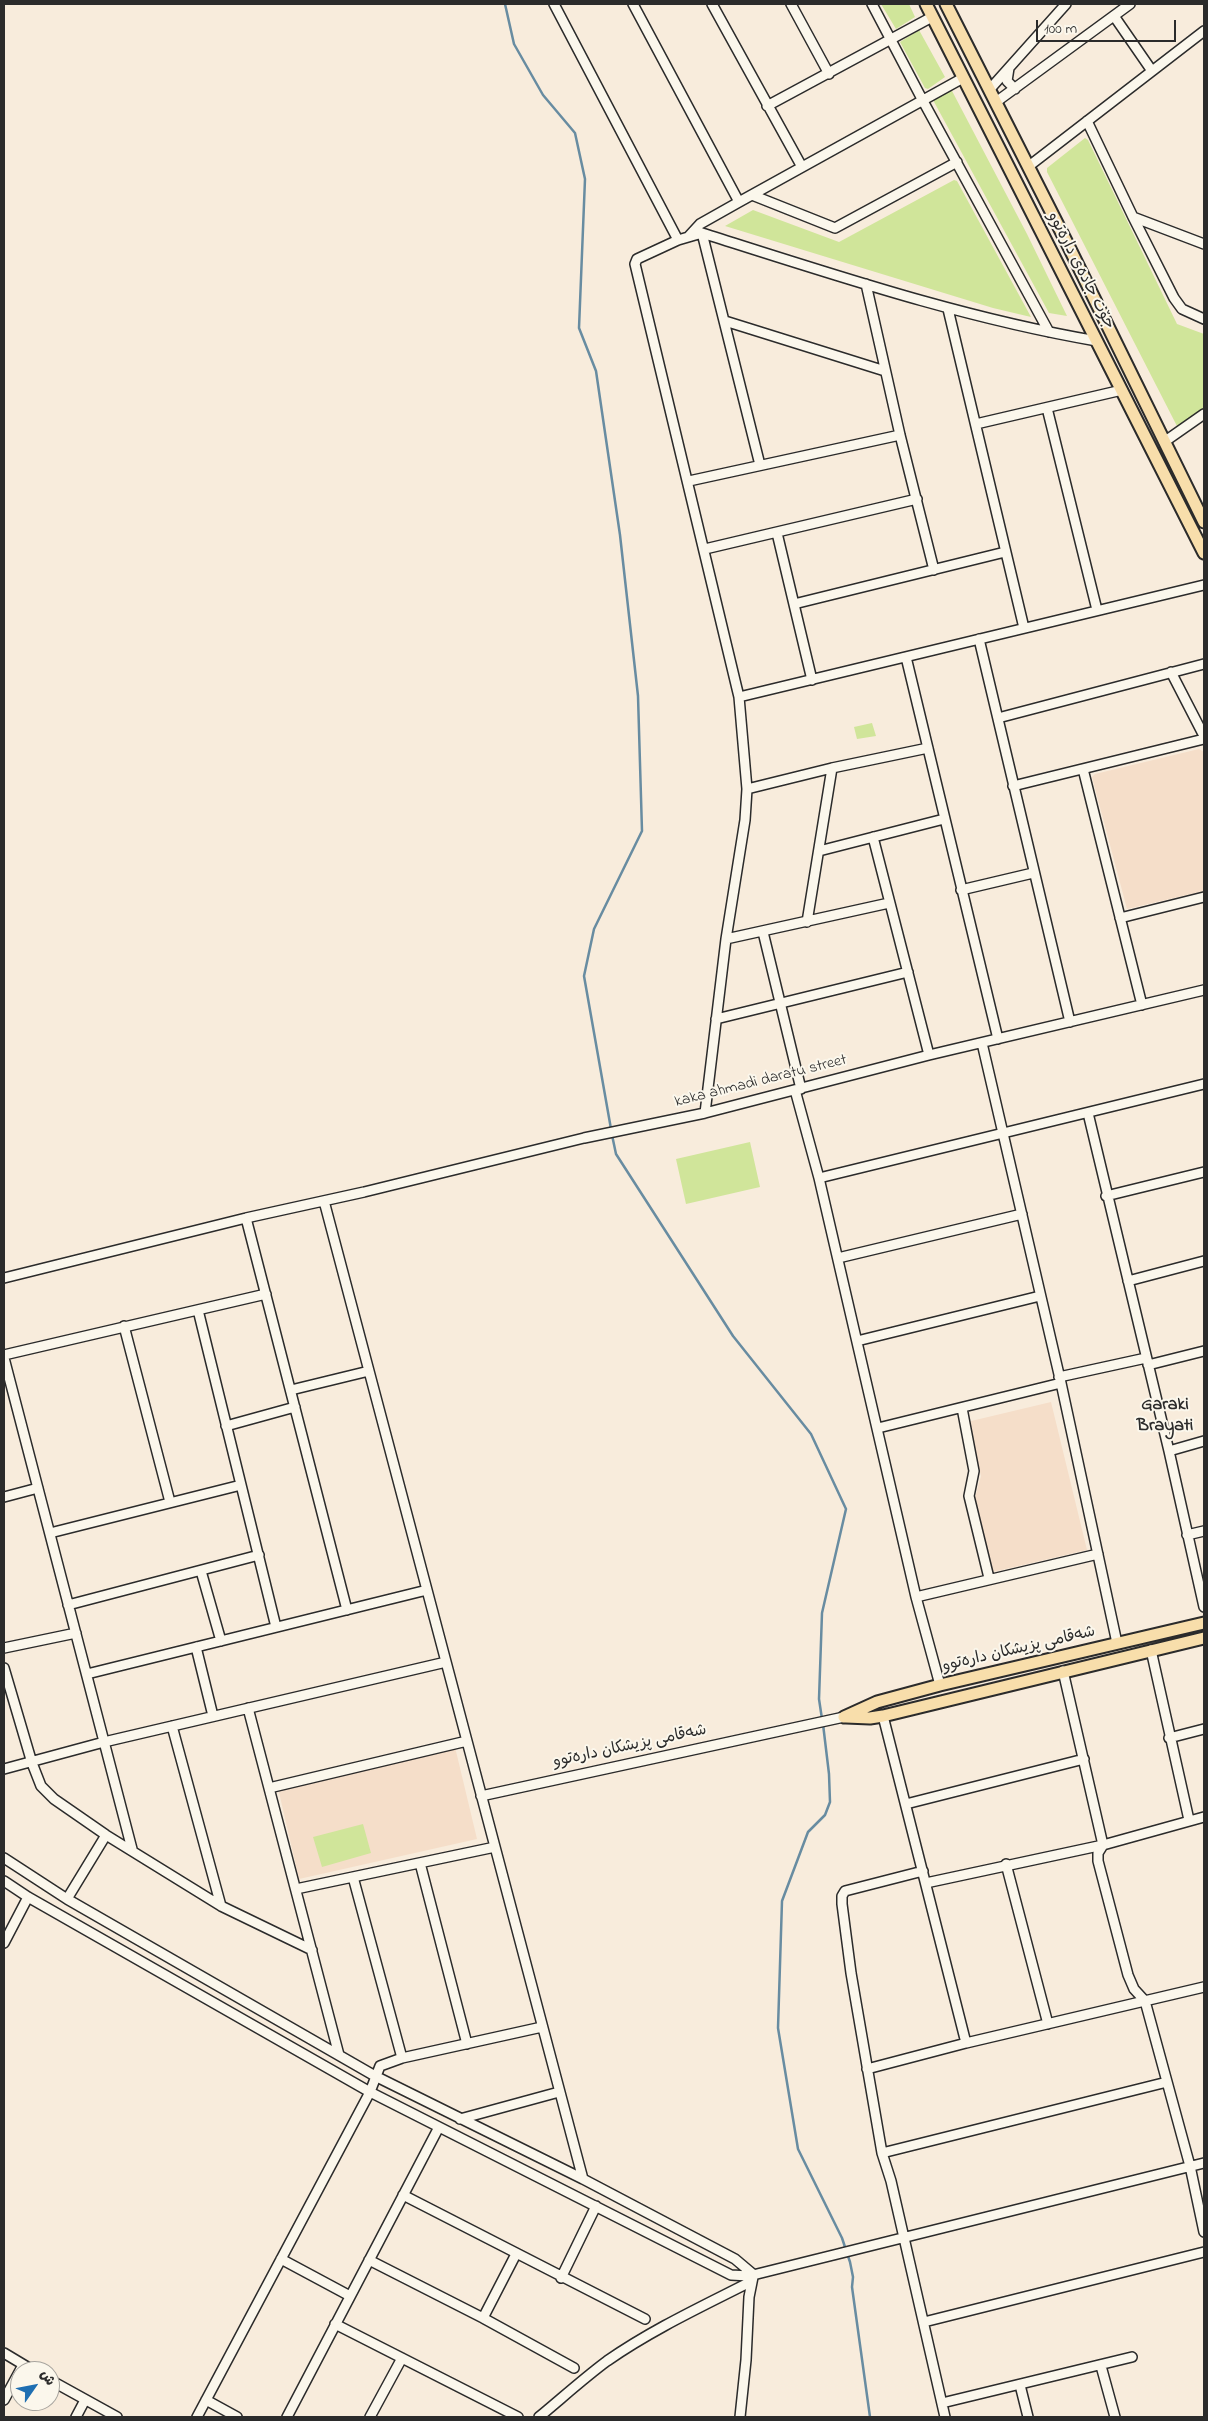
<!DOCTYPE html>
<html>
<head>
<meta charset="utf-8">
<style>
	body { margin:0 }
	#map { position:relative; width:1208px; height:2421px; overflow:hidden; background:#f8ecdc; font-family:"Indie Flower","Playpen Sans Arabic",sans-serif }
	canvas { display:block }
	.frame { position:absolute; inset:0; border:5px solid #2b2b2b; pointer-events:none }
	.north { position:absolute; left:10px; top:2361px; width:50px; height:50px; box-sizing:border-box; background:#fbf7ec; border:1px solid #a8a59f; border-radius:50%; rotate:57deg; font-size:14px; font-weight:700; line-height:20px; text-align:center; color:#2b2b2b }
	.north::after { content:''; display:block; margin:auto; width:18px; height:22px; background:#1f6fb2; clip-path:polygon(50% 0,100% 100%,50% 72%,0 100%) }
	.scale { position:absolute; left:1036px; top:20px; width:140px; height:22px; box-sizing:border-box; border:2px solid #2b2b2b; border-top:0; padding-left:6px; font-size:15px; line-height:18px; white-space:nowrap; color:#2b2b2b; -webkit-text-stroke:4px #fbf7ec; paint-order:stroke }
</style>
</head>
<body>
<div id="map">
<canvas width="1208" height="2421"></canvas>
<div class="frame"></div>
<div class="north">ش</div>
<div class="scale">100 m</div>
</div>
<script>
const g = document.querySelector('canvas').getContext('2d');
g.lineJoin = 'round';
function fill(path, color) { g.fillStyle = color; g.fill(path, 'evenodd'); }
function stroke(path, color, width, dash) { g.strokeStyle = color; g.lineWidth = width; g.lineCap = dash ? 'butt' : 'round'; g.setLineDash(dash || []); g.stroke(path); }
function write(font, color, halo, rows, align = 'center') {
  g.font = font + ' "Indie Flower","Playpen Sans Arabic",sans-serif'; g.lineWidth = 4; g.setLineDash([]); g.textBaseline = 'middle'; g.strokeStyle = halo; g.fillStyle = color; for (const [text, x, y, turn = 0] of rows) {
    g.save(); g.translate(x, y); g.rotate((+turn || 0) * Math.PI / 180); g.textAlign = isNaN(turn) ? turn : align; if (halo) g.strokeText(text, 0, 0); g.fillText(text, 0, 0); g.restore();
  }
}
const built = new Path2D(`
	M1199 749 1204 752V891L1127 909 1092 777 1095 774Z
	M1051 1402 1087 1550 993 1572 975 1498 981 1476 967 1422Z
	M455 1747 477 1839 299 1879 278 1788Z`);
const green = new Path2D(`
	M881 4H909L915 17 896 29Z
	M919 30 945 77 928 89 925 88 900 42Z
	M951 89 1027 234 1067 316 1049 313 933 100Z
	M1085 138 1088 140 1177 324 1204 334V409L1179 430 1047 172V168Z
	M954 180 957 181 1031 317 993 308 725 226 753 210 839 242Z
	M872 723 876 736 857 739 854 727Z
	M750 1142 760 1187 686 1204 676 1159Z
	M363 1824 371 1853 322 1867 313 1837Z`);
const stream = new Path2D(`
	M505 4 514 44 543 95 575 133 585 179 579 328 596 371 620 535 638 696 642 831 594 929 584 976 611 1129
	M612 1135 616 1154 733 1336 811 1434 846 1509 822 1613 819 1699 822 1719
	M823 1724 829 1774 830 1802 825 1815 808 1832 782 1901 778 2028 798 2149 842 2238 850 2262 853 2277 852 2287 870 2417`);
const minor = new Path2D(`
	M554 4 678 240
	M633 4 739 202
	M712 4 802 167
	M791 4 829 74
	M872 4 923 101 1049 332
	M1114 16 1152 71
	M1009 68 1007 81 1015 89
	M990 89 1066 4
	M996 102 1130 4
	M767 106 932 17
	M1087 121 1133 217 1174 298 1182 309 1204 319
	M1029 166 1204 31
	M752 195 835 228 957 162
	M1133 217 1204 244
	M702 233 760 465
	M689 236 700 224 739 202 963 78
	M866 284 900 435 934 570
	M948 309 1024 628
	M725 321 885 371
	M1047 408 1097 610
	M976 424 1122 390
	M1164 442 1204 414
	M689 481 900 435
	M777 533 812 680
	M705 549 917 499
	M794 604 1005 552
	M979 639 1070 1022
	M906 657 998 1039
	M1171 672 1204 736
	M739 697 1204 585
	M998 718 1204 664
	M1083 769 1142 1005
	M1013 786 1204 739
	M747 789 832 768 928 748
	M873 837 929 1055
	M819 851 944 819
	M961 890 1033 873
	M1120 918 1204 897
	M807 922 832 768
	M763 932 801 1089
	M726 939 889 903
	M716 1019 908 972
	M982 1043 1061 1383 1117 1643
	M795 1090 819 1178 916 1597 940 1685
	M705 1113 726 939 745 820 747 789 739 697 635 264 637 259 678 240 702 233C832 274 962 318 1097 341
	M1088 1113 1169 1451 1204 1607
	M819 1178 1204 1084
	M1106 1196 1204 1172
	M324 1201 583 2179
	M246 1218 347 1610
	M838 1258 1022 1214
	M4 1278 246 1218 364 1192 584 1138 705 1113 929 1055 1204 990
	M1128 1281 1204 1261
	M198 1310 276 1627
	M124 1326 170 1502
	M857 1341 1040 1296
	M4 1355 266 1294
	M4 1358 132 1849
	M1148 1365 1204 1351
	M1059 1377 1146 1358
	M291 1390 369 1371
	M962 1408 974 1471 969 1496 989 1578
	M226 1426 295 1407
	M878 1428 1061 1383
	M1169 1451 1204 1441
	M4 1497 38 1488
	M50 1533 241 1485
	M1187 1535 1204 1531
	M201 1571 221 1641
	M916 1597 1098 1554
	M68 1605 259 1555
	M196 1647 213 1716
	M4 1648 76 1633
	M1151 1650 1189 1820
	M4 1668 32 1763 41 1786 54 1799 106 1835 221 1906 312 1950
	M1063 1671 1103 1845 1098 1853V1861L1128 1975 1134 1989 1145 2001 1190 2166 1204 2232
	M87 1674 427 1590
	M248 1708 339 2055
	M883 1716 966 2043
	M172 1726 221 1906
	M1169 1738 1204 1729
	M4 1769 104 1742 446 1662
	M269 1788 467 1741
	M481 1796 844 1717
	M906 1804 1084 1759
	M4 1858 67 1899 375 2076 583 2179 735 2259 754 2275
	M420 1863 467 2044
	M1006 1864 1048 2024
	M923 1871 845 1891 842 1896V1904L851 1973 882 2153 891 2181 945 2417
	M353 1877 402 2058
	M4 1881 28 1897 370 2092 731 2275 749 2276 1204 2163
	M926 1883 1103 1845 1204 1817
	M296 1889 495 1847
	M67 1899 106 1835
	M4 1943 28 1897
	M867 2069 966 2043 1204 1987
	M460 2119 559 2092
	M882 2153 1167 2082
	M403 2195 645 2319
	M281 2259 350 2296
	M369 2260 483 2318 574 2368
	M561 2278 596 2206
	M483 2318 516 2254
	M924 2322 1204 2252
	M335 2324 518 2417
	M4 2353 34 2371
	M1101 2366 1115 2417
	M50 2380 117 2417
	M1020 2385 1028 2417
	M4 2400 23 2365
	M206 2400 237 2417
	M942 2403 1132 2357
	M76 2417 85 2400
	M197 2417 370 2092 380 2066 402 2058 542 2027
	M287 2417 439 2127
	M370 2417 402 2358
	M539 2417C562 2398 584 2378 607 2361 653 2329 703 2306 752 2281
	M740 2417 746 2360 749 2297 753 2277`);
const major = new Path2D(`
	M926 4 1204 553
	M946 4 1067 243 1204 522
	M844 1717 877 1702 940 1685 1204 1623
	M846 1717 870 1718 883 1716 1204 1638`);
const streetNames = [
	["جۆت جادەی دارەتوو",1080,271,63],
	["kaka ahmadi daratu street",761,1082,-14],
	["شەقامی پزیشکان دارەتوو",1019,1650,-13],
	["شەقامی پزیشکان دارەتوو",630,1747,-12]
];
const neighbourhoodNames = [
	["Garaki",1165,1406],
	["Brayati",1165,1427]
];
fill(built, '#f5dec9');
fill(green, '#d0e59a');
stroke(stream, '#688ca1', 2.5);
stroke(minor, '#2b2b2b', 12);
stroke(major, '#2b2b2b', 15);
stroke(minor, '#fbf7ec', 9);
stroke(major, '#f8deab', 11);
write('16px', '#2b2b2b', '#fbf7ec', streetNames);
write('bold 18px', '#2b2b2b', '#fbf7ec', neighbourhoodNames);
</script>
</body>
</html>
